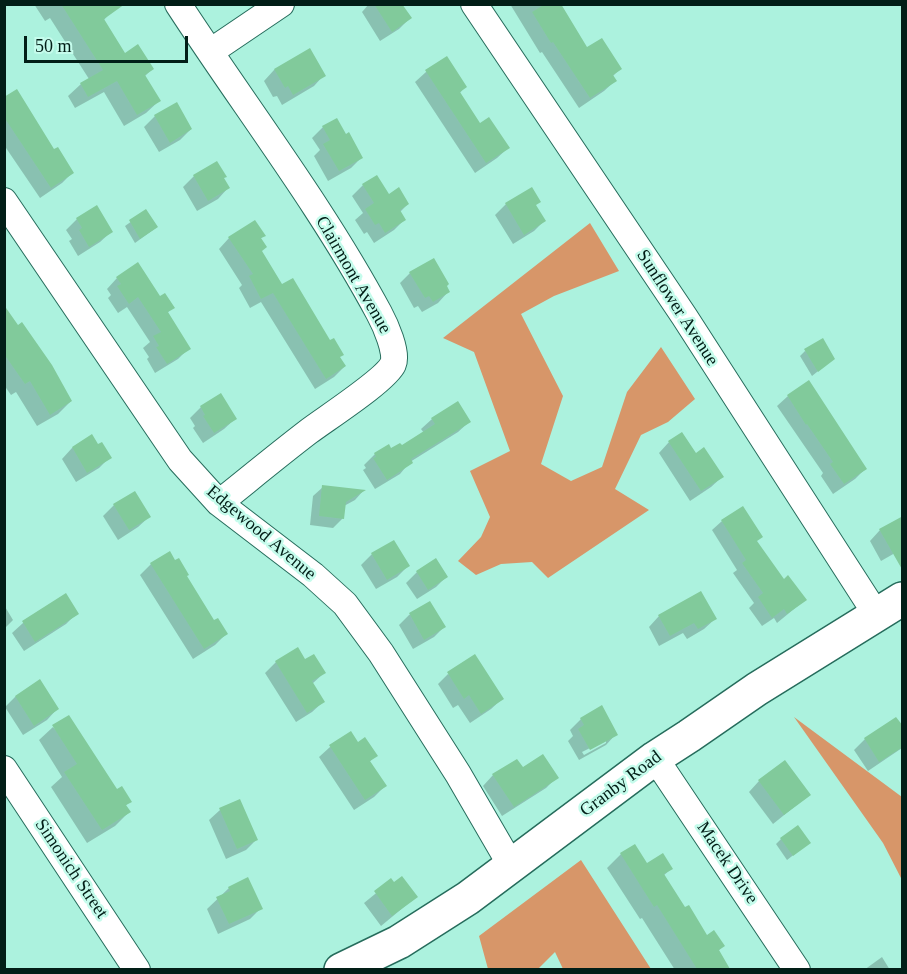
<!DOCTYPE html>
<html>
<head>
<meta charset="utf-8">
<style>
	body { margin:0 }
	#map { position:relative; width:907px; height:974px; overflow:hidden; background:#acf2de; font-family:Georgia,serif }
	canvas { display:block }
	.frame { position:absolute; inset:0; border:6px solid #021e17; pointer-events:none }
	.scale { position:absolute; left:24px; top:36px; width:164px; height:27px; box-sizing:border-box; border:3px solid #021e17; border-top:0; padding-left:8px; font-size:18px; line-height:21px; white-space:nowrap; color:#021e17; -webkit-text-stroke:4px #c5fcec; paint-order:stroke }
</style>
</head>
<body>
<div id="map">
<canvas width="907" height="974"></canvas>
<div class="frame"></div>
<div class="scale">50 m</div>
</div>
<script>
const g = document.querySelector('canvas').getContext('2d');
g.lineJoin = 'round';
function fill(path, color) { g.fillStyle = color; g.fill(path, 'evenodd'); }
function stroke(path, color, width, dash) { g.strokeStyle = color; g.lineWidth = width; g.lineCap = dash ? 'butt' : 'round'; g.setLineDash(dash || []); g.stroke(path); }
function write(font, color, halo, rows, align = 'center') {
  g.font = font + ' Georgia,serif'; g.lineWidth = 5; g.setLineDash([]); g.textBaseline = 'middle'; g.strokeStyle = halo; g.fillStyle = color; for (const [text, x, y, turn = 0] of rows) {
    g.save(); g.translate(x, y); g.rotate((+turn || 0) * Math.PI / 180); g.textAlign = isNaN(turn) ? turn : align; if (halo) g.strokeText(text, 0, 0); g.fillText(text, 0, 0); g.restore();
  }
}
const forest = new Path2D(`
	M590 223 619 271 554 296 521 314 563 396 541 464 571 481 602 467 627 392 661 347 695 399 668 422 641 435 615 489 649 510 548 578 532 562 501 564 476 575 458 561 481 537 490 517 470 471 510 451 474 352 443 338Z
	M794 717 902 797V880L883 843Z
	M581 860 651 969H563L555 952 538 969H488L479 936Z`);
const shadow = new Path2D(`
	M34 4H106L111 12 103 21 124 55 152 69 145 76 159 101 146 113 124 126 104 92 75 108 68 96 81 84 89 79 50 18 45 21Z
	M369 4H401L410 18 399 29 380 41 362 12Z
	M510 4H559L587 49 620 69 612 77 615 81 604 91 579 108 542 52 540 53Z
	M310 50 324 75 314 86 282 105 277 96 273 97 264 81 274 70Z
	M447 58 465 87 459 94 480 125 508 148 497 158 475 173 415 82 426 72Z
	M4 99 72 173 62 183 40 198 4 145Z
	M155 116 191 129 180 140 159 152 144 127Z
	M323 127 361 158 351 168 328 181 314 156 320 150 312 138Z
	M194 176 228 188 218 199 197 211 183 187Z
	M363 185 408 204 400 212 404 220 394 230 374 243 367 232 364 234 355 220 363 213 352 196Z
	M532 189 535 206 544 221 534 231 513 244 495 215 506 204Z
	M146 211 157 227 135 243 125 226Z
	M77 219 111 232 100 242 78 256 69 241 72 239 66 230Z
	M264 236 260 239 261 251 281 286 345 366 334 377 315 389 261 302 250 308 239 288 242 285 219 249 229 238Z
	M410 273 448 292 438 303 422 312 418 306 414 308 400 283Z
	M117 278 160 298 173 307 167 313 189 348 178 359 155 373 147 359 149 357 143 348 150 342 127 307 118 313 108 298 111 295 107 289Z
	M4 326 71 401 58 414 37 426 16 392 11 395 4 385Z
	M805 351 833 359 812 376 800 356Z
	M788 396 865 469 855 479 833 494 821 476 823 473 777 406Z
	M201 407 235 419 224 429 203 443 193 428 195 426 190 418Z
	M432 419 469 422 458 432 410 462 400 474 375 489 363 470 366 468 364 465 375 454 388 446 391 450 401 447 424 433 421 429Z
	M91 436 97 446 110 457 99 468 76 482 62 459 72 448Z
	M669 442 696 455 722 477 711 487 690 501 659 453Z
	M323 487 363 491 355 500 344 506 343 518 333 528 310 525 313 496Z
	M135 493 149 517 138 527 118 540 103 516 114 505Z
	M722 521 756 542 783 581 805 600 777 623 774 618 762 626 749 608 754 603 733 573 737 570 712 530Z
	M880 530 902 549 881 561 870 541Z
	M169 553 214 622 226 634 215 645 193 659 140 575 151 564Z
	M372 554 408 566 397 577 376 589 361 565Z
	M436 560 447 576 436 587 417 599 406 583 417 572Z
	M430 603 444 627 434 637 413 649 399 625 409 615Z
	M4 605 13 620 4 629Z
	M77 613 66 624 24 651 12 633 23 623Z
	M659 616 715 619 704 629 687 639 683 633 659 646 649 627Z
	M305 661 324 673 312 684 323 702 312 712 296 722 265 673 276 662Z
	M448 674 502 699 491 709 470 723 458 705 453 708 438 684Z
	M39 681 57 709 47 720 23 735 5 707 15 697Z
	M581 719 616 734 606 745 579 760 568 741 573 736 570 730ZM606 740V743L584 755 582 752Z
	M896 719 902 729V748L868 771 854 750 865 739Z
	M53 727 130 802 125 806 129 812 115 826 87 843 51 787 62 777 39 740Z
	M357 744 376 756 369 762 385 786 374 797 354 810 319 757 330 747Z
	M522 769 557 777 546 788 502 816 483 786 493 775Z
	M759 781 809 795 773 824 749 792Z
	M240 801 257 839 246 850 226 859 209 820 220 810Z
	M781 839 809 843 787 860 776 844Z
	M634 846 647 865 671 869 663 876 685 909 707 937 723 946 718 951 729 970H675L642 918 640 919 607 868 621 854Z
	M391 881 416 897 381 926 364 903Z
	M229 888 261 908 250 919 218 934 207 909Z
	M882 957 890 970H864Z`);
const building = new Path2D(`
	M61 4H125L104 19 125 53 138 44 154 69 145 75 161 101 137 115 117 81 88 97 80 83 103 70Z
	M374 4H402L412 18 392 32Z
	M545 4H561L587 47 602 38 622 69 613 75 617 81 590 98 553 42 551 43 532 12Z
	M310 48 326 76 293 95 288 86 285 88 274 69Z
	M447 56 467 87 460 92 480 123 489 117 510 148 486 163 425 70Z
	M17 89 54 149 58 147 74 173 51 188 4 117V97Z
	M177 102 192 129 170 143 154 115Z
	M337 118 346 134 349 132 363 158 339 171 323 144 330 140 322 126Z
	M217 161 227 177 224 178 230 188 208 201 193 175Z
	M377 175 389 194 399 187 409 204 400 210 406 220 385 233 379 223 375 225 365 209 374 203 362 184Z
	M532 187 541 202 536 205 546 221 524 235 505 203Z
	M97 205 113 232 89 247 79 230 82 228 76 218Z
	M146 209 158 227 140 239 129 220Z
	M255 220 266 236 261 238 267 247 262 251 282 284 293 278 330 340 334 338 344 355 340 357 346 366 326 379 273 293 261 299 249 276 253 274 228 237Z
	M434 258 449 284 447 286 450 292 433 302 429 296 425 298 409 272Z
	M138 262 160 296 165 293 175 308 168 312 191 349 167 364 156 347 159 346 153 336 161 332 138 297 129 304 117 286 121 284 116 277Z
	M4 305 18 325 22 322 52 365 72 401 50 415 30 381 25 384 4 354Z
	M823 338 835 359 818 372 804 349Z
	M809 380 867 469 844 484 830 464 833 462 807 424 806 425 787 395Z
	M221 393 237 419 214 433 203 416 205 415 200 406Z
	M458 401 471 422 411 459 413 463 387 480 373 458 376 457 374 453 389 444 391 448 400 443 402 445 435 424 431 418Z
	M682 432 696 453 704 447 724 477 701 491 668 441Z
	M92 434 98 444 102 442 112 458 87 473 72 447Z
	M322 485 366 490 346 502 344 519 319 516Z
	M135 491 151 517 129 530 113 504Z
	M743 506 763 537 757 541 784 579 788 575 807 600 787 614 784 609 772 618 758 597 763 593 742 563 746 560 721 520Z
	M903 516V571L879 529Z
	M394 540 410 566 387 580 371 553Z
	M170 551 175 560 179 558 189 575 187 576 214 620 218 618 228 634 204 649 150 563Z
	M436 558 448 577 428 590 416 571Z
	M701 591 717 619 698 629 694 623 670 636 658 615Z
	M66 593 79 614 35 642 22 621Z
	M430 601 446 627 424 640 409 613Z
	M298 647 305 659 314 654 326 673 312 681 325 702 307 713 275 661Z
	M475 654 504 699 481 714 469 695 464 699 447 672Z
	M40 679 59 709 34 726 15 696Z
	M602 705 618 735 590 750 578 729 584 725 580 718Z
	M69 715 117 789 122 786 132 802 126 805 131 812 102 830 64 772 77 764 52 725Z
	M896 717 903 726V747L879 762 864 738Z
	M351 731 358 742 365 737 378 756 370 761 387 786 365 800 329 745Z
	M543 754 559 778 514 807 492 774 517 759 523 767Z
	M785 760 811 795 784 815 758 780Z
	M240 799 258 840 237 849 219 808Z
	M798 825 811 843 793 856 780 838Z
	M635 844 647 863 663 853 673 869 664 874 685 907 689 905 707 935 714 930 725 946 719 950 730 969H697L657 905 654 907 620 853Z
	M402 876 418 897 392 916 374 891 391 878 394 882Z
	M248 877 263 909 229 924 216 897 230 891 228 887Z`);
const street = new Path2D(`
	M178 4C245 107 321 205 379 313 385 324 398 353 393 364 386 380 325 419 308 432 278 455 249 479 219 503
	M474 4 684 316 876 614
	M210 52 281 4
	M4 201 180 460 219 503 313 575 345 604 381 653 458 774 512 867
	M655 758 797 970
	M4 769 137 970`);
const secondary = new Path2D(`
	M341 970 399 942 468 898 655 758 689 736 757 689 902 599`);
const streetNames = [
	["Clairmont Avenue",353,275,60],
	["Sunflower Avenue",677,308,57],
	["Edgewood Avenue",261,533,40],
	["Granby Road",621,784,-37],
	["Macek Drive",727,863,56],
	["Simonich Street",71,869,56]
];
fill(forest, '#d79669');
fill(shadow, '#0003');
fill(building, '#81ca9b');
stroke(street, '#266c5c', 28);
stroke(secondary, '#266c5c', 36);
stroke(street, '#fff', 26);
stroke(secondary, '#fff', 33);
write('18px', '#021e17', '#c5fcec', streetNames);
</script>
</body>
</html>
